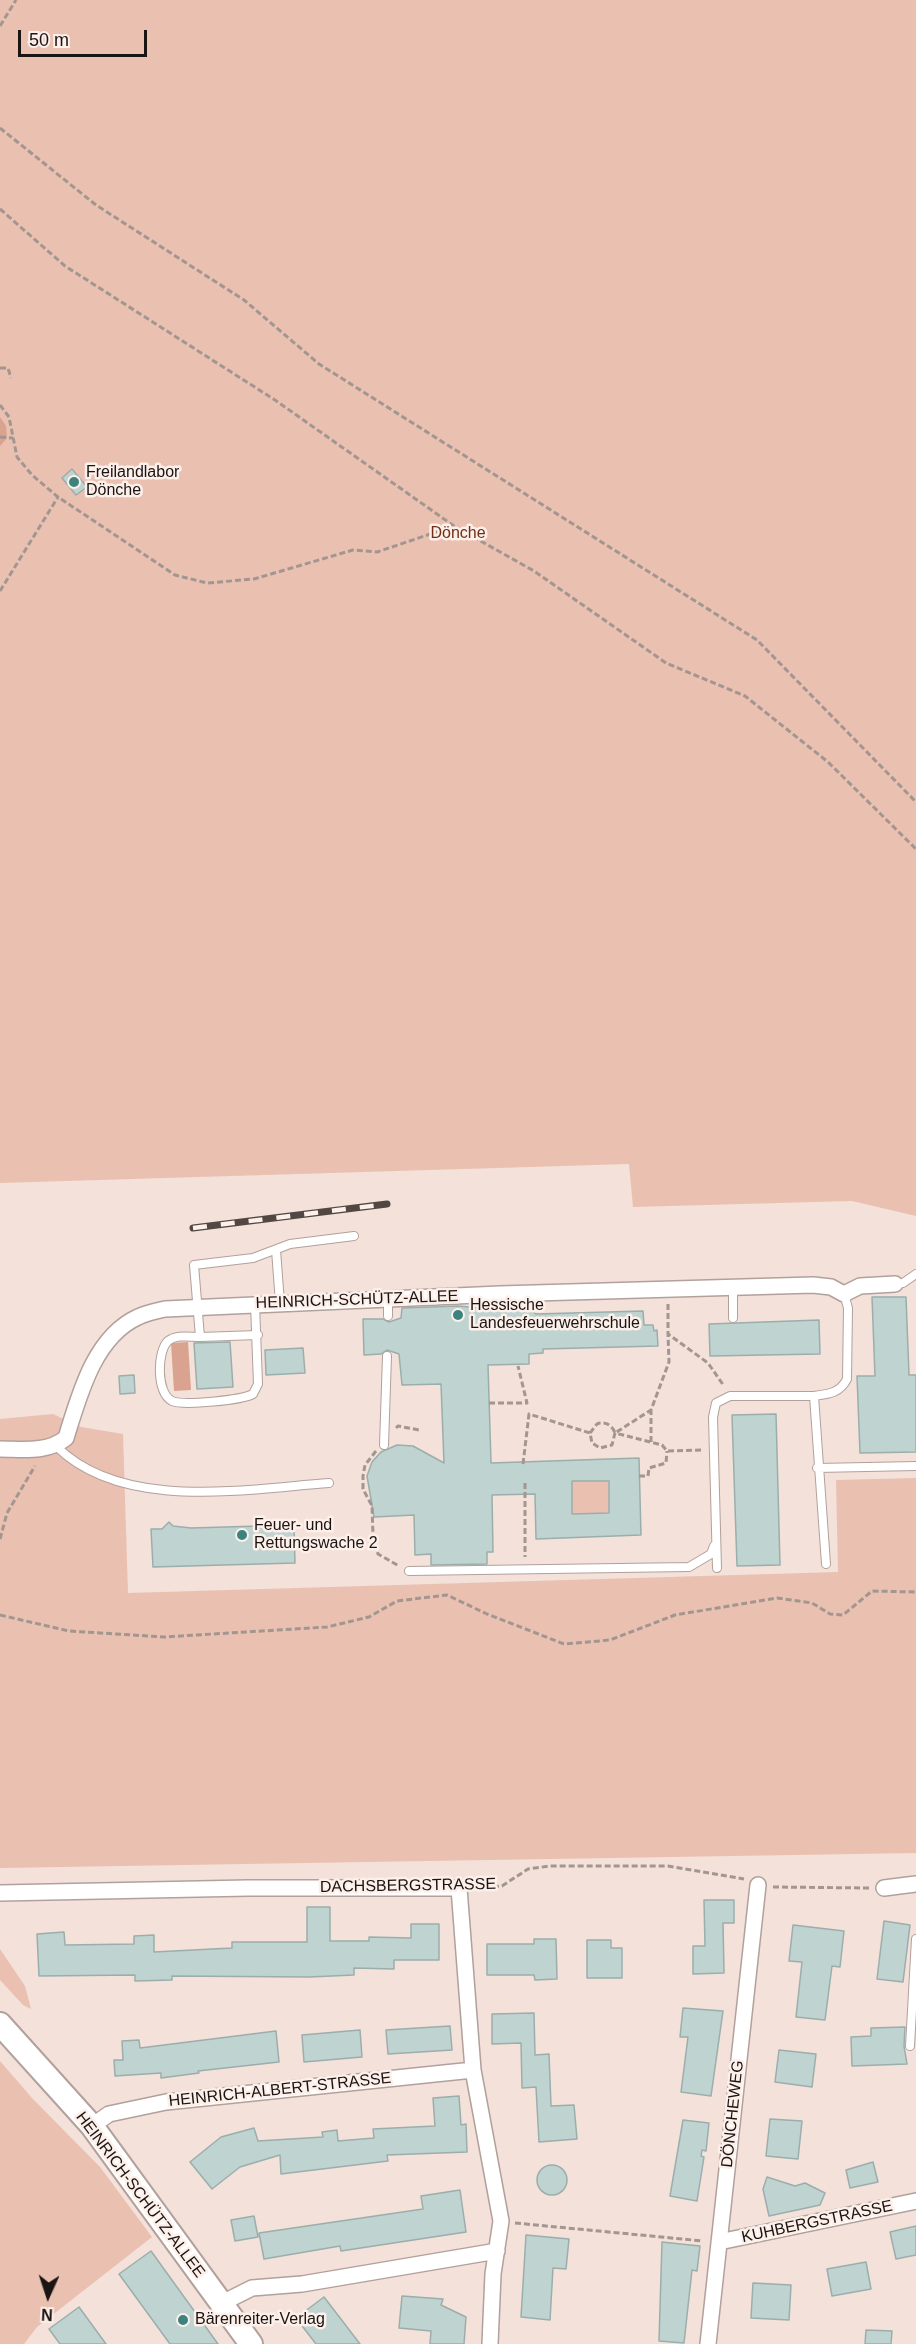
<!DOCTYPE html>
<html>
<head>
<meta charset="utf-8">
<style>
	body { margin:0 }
	#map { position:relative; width:916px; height:2344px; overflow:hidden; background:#f3e1da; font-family:Helvetica,sans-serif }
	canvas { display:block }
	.north { position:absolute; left:18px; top:2266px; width:60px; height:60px; -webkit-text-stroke:4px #fdefe9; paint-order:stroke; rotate:183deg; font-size:16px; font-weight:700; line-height:24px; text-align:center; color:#1a1412 }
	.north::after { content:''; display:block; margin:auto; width:21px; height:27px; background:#1a1412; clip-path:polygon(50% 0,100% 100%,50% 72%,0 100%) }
	.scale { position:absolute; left:18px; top:30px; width:129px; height:27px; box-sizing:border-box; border:3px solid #1a1412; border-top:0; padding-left:8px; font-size:18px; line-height:21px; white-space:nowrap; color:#1a1412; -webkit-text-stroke:4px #fdefe9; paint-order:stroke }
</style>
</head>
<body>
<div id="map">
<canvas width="916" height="2344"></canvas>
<div class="north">N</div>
<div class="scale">50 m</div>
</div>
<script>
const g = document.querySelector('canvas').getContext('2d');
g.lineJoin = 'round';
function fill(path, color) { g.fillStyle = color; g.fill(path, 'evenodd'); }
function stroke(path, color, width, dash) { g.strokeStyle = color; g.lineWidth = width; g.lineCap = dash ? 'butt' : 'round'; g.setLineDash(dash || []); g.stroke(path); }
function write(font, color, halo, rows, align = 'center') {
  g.font = font + ' Helvetica,sans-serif'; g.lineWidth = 5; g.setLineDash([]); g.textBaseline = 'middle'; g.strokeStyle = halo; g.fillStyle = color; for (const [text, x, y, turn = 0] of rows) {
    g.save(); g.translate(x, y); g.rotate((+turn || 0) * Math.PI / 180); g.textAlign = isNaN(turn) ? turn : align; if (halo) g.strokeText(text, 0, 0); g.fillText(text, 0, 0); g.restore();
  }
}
const green = new Path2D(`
	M0 0H916V1216L852 1201 633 1207 629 1164 0 1183Z
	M53 1414 81 1427 123 1434 128 1593 838 1572 836 1480 916 1478V1853L0 1868V1419Z
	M572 1481H609V1513L572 1514Z
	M0 1949 25 1986 31 2009 23 2005 0 1980Z
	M0 2061 32 2098 100 2167 152 2237 37 2327 24 2344H0Z`);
const water = new Path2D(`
	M0 417 6 426 7 438 0 446Z
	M188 1342 191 1390 174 1391 171 1343Z`);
const building = new Path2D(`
	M72 469 87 487 76 495 62 478Z
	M872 1297H906L909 1375H916V1452L860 1453 857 1376H875Z
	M458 1306 515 1311 527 1308 536 1314 643 1311 644 1325H653L654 1331 657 1330 658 1346 543 1349V1353L529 1354V1364L488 1365 491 1463 639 1458 641 1535 536 1539 535 1494 492 1495 493 1552H487V1564L431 1565V1554L415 1555 414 1515 374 1517 367 1476 372 1462 381 1452 397 1445 413 1446 444 1463 441 1384 402 1385 399 1354 387 1350 381 1354 364 1355 363 1319H383L389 1322 401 1318 402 1308ZM572 1481H609V1513L572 1514Z
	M819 1320 820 1354 710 1356 709 1324Z
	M230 1342 233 1387 197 1389 194 1343Z
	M303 1348 305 1373 266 1375 265 1350Z
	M134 1375 135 1393 120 1394 119 1376Z
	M776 1414 780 1565 737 1566 732 1415Z
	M169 1522 173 1526 191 1528 294 1525 295 1563 153 1567 151 1529H162Z
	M704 1900H734V1923H723L724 1973 693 1974V1946H705Z
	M307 1907H330V1941H369V1937L411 1938V1924H439V1960H394V1969L354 1968V1975L309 1977 172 1976V1980L135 1981V1975L39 1976 37 1934 64 1932 65 1945 134 1944V1936L154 1935V1952L232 1948V1942H307Z
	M884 1921 910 1925 903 1982 877 1979Z
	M793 1925 844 1931 840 1967 832 1966 825 2020 796 2017 802 1962 789 1961Z
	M534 1939H556L557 1979 535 1980 534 1975H487V1944H534Z
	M587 1940H611V1948H622V1978H587Z
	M683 2008 723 2011 711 2096 681 2092 688 2037H680Z
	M534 2013 535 2055 549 2054 551 2106 574 2105 577 2139 539 2142 536 2087 522 2088 521 2043 492 2044V2014Z
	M450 2026 452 2050 388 2054 386 2030Z
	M905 2027 904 2046 907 2064 852 2066 851 2037 871 2036V2028Z
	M360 2030 362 2057 304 2062 302 2035Z
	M276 2031 279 2062 198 2071 199 2073 161 2078V2073L115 2076 114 2060H123L122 2041 139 2040 140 2048Z
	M779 2050 816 2054 812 2087 775 2082Z
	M459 2096 461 2125 466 2124 467 2152 387 2155 388 2161 281 2174 280 2155 240 2167 212 2189 190 2162 221 2137 254 2128 258 2141 323 2137 322 2132 337 2130 338 2141 374 2138 373 2129 435 2126 433 2098Z
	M770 2119 802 2121 798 2159 766 2156Z
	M683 2120 709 2123 706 2151 702 2150 701 2156 704 2157 697 2201 670 2196Z
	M873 2162 878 2182 850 2188 846 2170Z
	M537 2180a15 15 0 1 1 30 0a15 15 0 1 1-30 0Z
	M767 2177 795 2186 805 2183 825 2193 820 2205 769 2216 763 2189Z
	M460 2190 466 2232 341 2251 340 2246 264 2259 259 2233 423 2209 421 2196Z
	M254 2216 258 2237 235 2241 231 2220Z
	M916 2226V2255L896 2259 890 2232Z
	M526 2235 569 2239 566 2269 553 2268 550 2320 521 2317Z
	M662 2242 700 2246 697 2271 692 2270 684 2343 659 2341Z
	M151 2251 218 2344H170L119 2274Z
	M866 2262 871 2289 832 2296 827 2269Z
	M753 2283 791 2285 789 2320 751 2318Z
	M402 2296 443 2299 441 2305 466 2317 464 2344H430L431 2331 399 2328Z
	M324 2297 360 2344H316L296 2318Z
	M79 2307 106 2344H60L49 2329Z
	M866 2330 892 2331 891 2344H865Z`);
const path = new Path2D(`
	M0 26 16 0
	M0 128 96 205 244 300 319 364 757 640 916 802
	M0 209 65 266 275 400 454 526 534 571 666 663 745 696 828 762 916 849
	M0 368H8L11 378
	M0 405 9 417 17 457 32 475 58 497 175 575 207 583 254 579 353 550 377 552 454 526
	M0 437 13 438
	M0 591 58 497
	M668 1304V1334L708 1363 724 1386
	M489 1403H527L518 1366
	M396 1428 398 1426 419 1430
	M590 1433 597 1424C605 1421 612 1425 615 1433L651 1410 669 1362 668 1334
	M651 1442V1411
	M376 1451 365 1465 363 1476V1489L372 1506 373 1535 378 1554 399 1566
	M523 1464 529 1414 590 1433 592 1443 600 1448 612 1445 615 1433 662 1445 667 1451 703 1450
	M639 1476H648L649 1468 666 1463 667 1451
	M525 1483V1557
	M0 1539 7 1513 35 1466
	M0 1615 69 1631 164 1637 327 1627 369 1617 397 1601 447 1595 487 1614 564 1644 610 1640 675 1615 777 1598 812 1603 830 1614 843 1615 872 1591 916 1592
	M773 1887 869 1888
	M475 1888 502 1886 528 1869 550 1866H668L744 1879
	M515 2223 703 2241`);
const service = new Path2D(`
	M276 1250 280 1303
	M895 1284 903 1283 916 1274
	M255 1304 258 1384 253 1394C242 1400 184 1406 172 1401 156 1393 157 1351 168 1341 176 1334 190 1337 200 1337L194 1265 253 1258 290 1244 354 1236
	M388 1316V1299
	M733 1318V1288
	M200 1337 258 1335
	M814 1396C829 1394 840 1393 847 1379L848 1308 844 1294
	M384 1445 387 1356
	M56 1446C122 1512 245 1489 329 1483
	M817 1468 916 1466
	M717 1568 713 1417 716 1403 730 1396H814L826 1564
	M409 1571 689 1567 711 1554 714 1546
	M910 2046 916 1939`);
const minor = new Path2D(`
	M0 1449C23 1449 47 1453 66 1438 79 1396 94 1337 138 1317 146 1313 156 1311 165 1309L500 1294 813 1285 831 1287 844 1294 860 1286 895 1284
	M884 1888 916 1884
	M0 1893 248 1888H459L473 2070 501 2221 493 2274 490 2344
	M92 2126 109 2114 166 2102 473 2070
	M719 2242 916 2201
	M220 2304 252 2288 302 2284 497 2251
	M708 2344 758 1885`);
const secondary = new Path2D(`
	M0 2024 92 2126 251 2344`);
const rail = new Path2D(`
	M193 1228 387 1204`);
const markers = [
	[74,482,6,"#3b837d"],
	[458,1315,6,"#3b837d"],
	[242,1535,6,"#3b837d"],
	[183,2320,6,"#3b837d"]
];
const poiNames = [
	["Freilandlabor",86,473],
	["Dönche",86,491],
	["Hessische",470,1306],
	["Landesfeuerwehrschule",470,1324],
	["Feuer- und",254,1526],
	["Rettungswache 2",254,1544],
	["Bärenreiter-Verlag",195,2320]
];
const parkNames = [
	["Dönche",458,534]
];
const streetNames = [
	["HEINRICH-SCHÜTZ-ALLEE",357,1300,-2],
	["DACHSBERGSTRASSE",408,1886,-1],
	["HEINRICH-ALBERT-STRASSE",280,2090,-6],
	["DÖNCHEWEG",733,2114,-84],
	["HEINRICH-SCHÜTZ-ALLEE",140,2195,53],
	["KUHBERGSTRASSE",817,2222,-12]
];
fill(green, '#eac0b1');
fill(water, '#d9a38f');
fill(building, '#bfd3d0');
stroke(building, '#9baeac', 1.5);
stroke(service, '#b2a19b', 10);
stroke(minor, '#b2a19b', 18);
stroke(secondary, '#b2a19b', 26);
stroke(path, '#a39690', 3, [6, 3]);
stroke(service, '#fff', 8);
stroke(minor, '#fff', 15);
stroke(secondary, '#fff', 22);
stroke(rail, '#514844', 7);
stroke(rail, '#fdefe9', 4.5, [14]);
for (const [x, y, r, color] of markers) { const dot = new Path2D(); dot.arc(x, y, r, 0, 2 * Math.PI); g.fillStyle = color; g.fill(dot); stroke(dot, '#fdefe9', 2); }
write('16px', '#1a1412', '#fdefe9', poiNames, 'left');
write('16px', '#712f14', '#fdefe9', parkNames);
write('16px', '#1a1412', '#fdefe9', streetNames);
</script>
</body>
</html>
